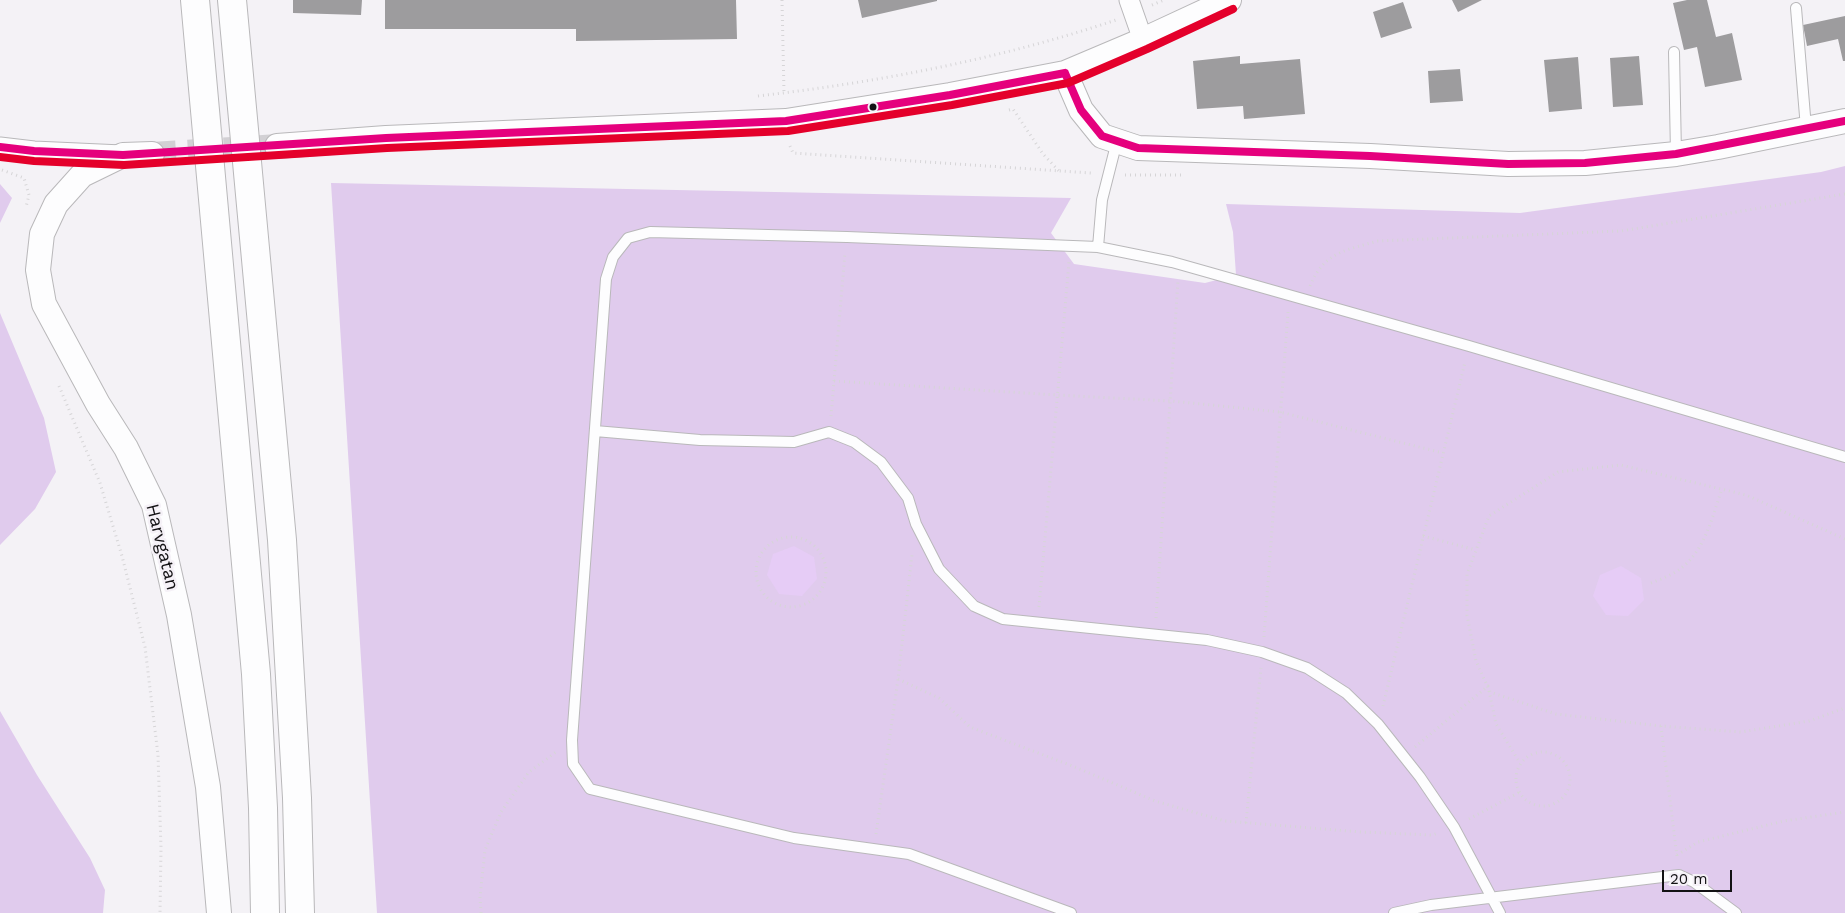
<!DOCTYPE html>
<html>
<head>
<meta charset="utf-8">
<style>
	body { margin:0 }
	#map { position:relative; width:1845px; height:913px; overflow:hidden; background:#f4f2f6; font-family:"Work Sans",sans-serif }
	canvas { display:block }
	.scale { position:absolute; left:1662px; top:870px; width:70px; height:22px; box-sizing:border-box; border:2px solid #131214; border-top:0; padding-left:6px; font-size:15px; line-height:18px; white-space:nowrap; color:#131214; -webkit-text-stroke:4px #f5f1f7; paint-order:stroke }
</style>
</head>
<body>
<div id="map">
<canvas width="1845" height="913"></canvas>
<div class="scale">20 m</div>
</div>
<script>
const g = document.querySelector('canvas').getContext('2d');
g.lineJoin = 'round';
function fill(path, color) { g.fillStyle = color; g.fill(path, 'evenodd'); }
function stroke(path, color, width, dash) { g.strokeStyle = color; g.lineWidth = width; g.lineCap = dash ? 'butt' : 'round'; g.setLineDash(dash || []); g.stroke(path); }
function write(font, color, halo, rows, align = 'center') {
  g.font = font + ' "Work Sans",sans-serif'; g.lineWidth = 5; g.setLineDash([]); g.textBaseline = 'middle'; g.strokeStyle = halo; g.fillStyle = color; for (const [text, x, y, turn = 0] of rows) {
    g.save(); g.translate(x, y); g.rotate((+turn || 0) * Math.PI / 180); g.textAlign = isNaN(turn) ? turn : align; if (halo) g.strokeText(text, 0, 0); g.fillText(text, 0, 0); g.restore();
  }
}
const forest = new Path2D(`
	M1845 166V913H377L331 183 1071 198 1051 233 1074 264 1205 283 1236 275 1233 232 1226 204 1520 213 1821 172Z
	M0 184 12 198 0 223Z
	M0 313 44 418 56 472 35 509 0 545Z
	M0 711 37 775 90 858 105 890 103 913H0Z`);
const water = new Path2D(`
	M794 546 814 557 817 579 802 596 779 594 767 575 773 554Z
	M1621 566 1641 578 1644 600 1628 616 1606 615 1593 596 1600 575Z`);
const building = new Path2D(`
	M293 0H362L361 15 293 13Z
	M385 0H736L737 39 576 41V29H385Z
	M858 0H937V1L862 18Z
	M1452 0H1482L1458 12Z
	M1687 0H1707L1716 37 1732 33 1742 80 1705 87 1697 47 1684 50 1673 3Z
	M1403 2 1412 28 1381 38 1373 12Z
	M1845 16V61H1843L1838 39 1807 46 1803 25Z
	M1240 56V64L1300 59 1305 114 1244 119 1243 106 1197 109 1193 61Z
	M1639 56 1643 105 1613 107 1610 58Z
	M1578 57 1582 109 1549 112 1544 60Z
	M1460 69 1463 101 1430 103 1428 71Z`);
const tertiaryTunnel = new Path2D(`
	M152 154 277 146`);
const path = new Path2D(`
	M782 0 784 93
	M1152 5 1164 0
	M758 96C879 82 1000 59 1116 20
	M1009 110 1013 109 1043 154 1059 171
	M790 146 793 153 1091 173
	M2 170 24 178 29 195 26 207
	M1125 175H1184
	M1310 286C1324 252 1346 250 1378 241L1621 231 1845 194
	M834 381 1057 395 1171 401 1280 412 1443 453
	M59 386 100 483 122 556 145 647 158 755 161 848 160 913
	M831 416 845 253
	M1423 536 1476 550
	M756 572a35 35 0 1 1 70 0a35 35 0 1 1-70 0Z
	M1845 539 1746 495 1621 465 1558 472 1489 516 1467 574V615L1476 661 1490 692 1556 714 1661 726 1741 732 1809 721 1845 708
	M1651 583C1661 579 1672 575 1680 569 1705 551 1712 517 1722 489
	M1039 607 1069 262
	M1156 618 1178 280
	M1264 637 1288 312
	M898 679 939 698 970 727 1075 767 1155 801 1225 821 1361 832 1432 835 1438 833
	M1383 706 1465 362
	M1661 726 1677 857
	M1415 747 1488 686 1496 724 1520 763
	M1516 779a27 27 0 1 1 54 0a27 27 0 1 1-54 0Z
	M1469 819 1520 792
	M1246 823 1261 668
	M876 834 898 679 912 555
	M1677 855 1698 842 1784 821 1845 812
	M481 913 480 897 485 850 501 812 529 772 556 752`);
const service = new Path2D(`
	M1796 8 1806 128
	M1674 52 1676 154
	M1098 247 1102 200 1117 141
	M595 431 700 440 794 442 829 432 854 442 881 462 908 498 916 524 939 569 974 606 1003 619 1207 640 1262 652 1307 668 1346 693 1378 724 1420 777 1454 827 1500 913
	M1071 913 909 854 794 838 590 789 573 764 572 740 606 279 613 257 628 238 650 232 847 237 1098 247 1172 262 1469 346 1845 457
	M1394 913 1431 905 1679 875 1694 882 1736 913`);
const minor = new Path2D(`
	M1129 0 1143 40
	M0 147 34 151 122 155`);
const tertiary = new Path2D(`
	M1065 73 1081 110 1102 136 1138 148 1370 156 1508 164 1585 163 1676 154 1718 147 1845 121
	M277 146 386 138 786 121 950 95 1065 73 1143 40 1229 0
	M152 154 123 155 82 175 56 204 42 234 38 270 44 304 98 404 126 448 154 505 179 615 208 787 219 913`);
const motorway = new Path2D(`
	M195 0 256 674 263 808 265 913
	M232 0 282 540 297 798 300 913`);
const bus1 = new Path2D(`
	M1065 73 1081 110 1102 136 1138 148 1370 156 1508 164 1585 163 1676 154 1845 121
	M0 147 34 151 123 155 386 138 786 121 950 95 1065 73`);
const bus2 = new Path2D(`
	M0 157 34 161 124 165 387 148 788 131 952 105 1068 83 1147 49 1233 9`);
const markers = [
	[873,107,4.5,"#131214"]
];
const streetNames = [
	["Harvgatan",162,547,76]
];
fill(forest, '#e0cbed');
fill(water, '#e6ccf6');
fill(building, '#9d9c9e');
stroke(tertiaryTunnel, '#d2d0d4', 24, [24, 12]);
stroke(service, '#b9b8ba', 12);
stroke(minor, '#b9b8ba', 21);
stroke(tertiary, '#b9b8ba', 26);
stroke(motorway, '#b9b8ba', 30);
stroke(path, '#d6d5d7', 3, [1, 4]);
stroke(service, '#fdfdfe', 10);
stroke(minor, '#fdfdfe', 19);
stroke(tertiary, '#fdfdfe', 24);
stroke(motorway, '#fdfdfe', 28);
stroke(bus1, '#e5007d', 8);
stroke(bus2, '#e4002b', 8);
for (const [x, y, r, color] of markers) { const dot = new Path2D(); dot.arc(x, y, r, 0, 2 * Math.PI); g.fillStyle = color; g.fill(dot); stroke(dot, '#f5f1f7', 2); }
write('18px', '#131214', '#f5f1f7', streetNames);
</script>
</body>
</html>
